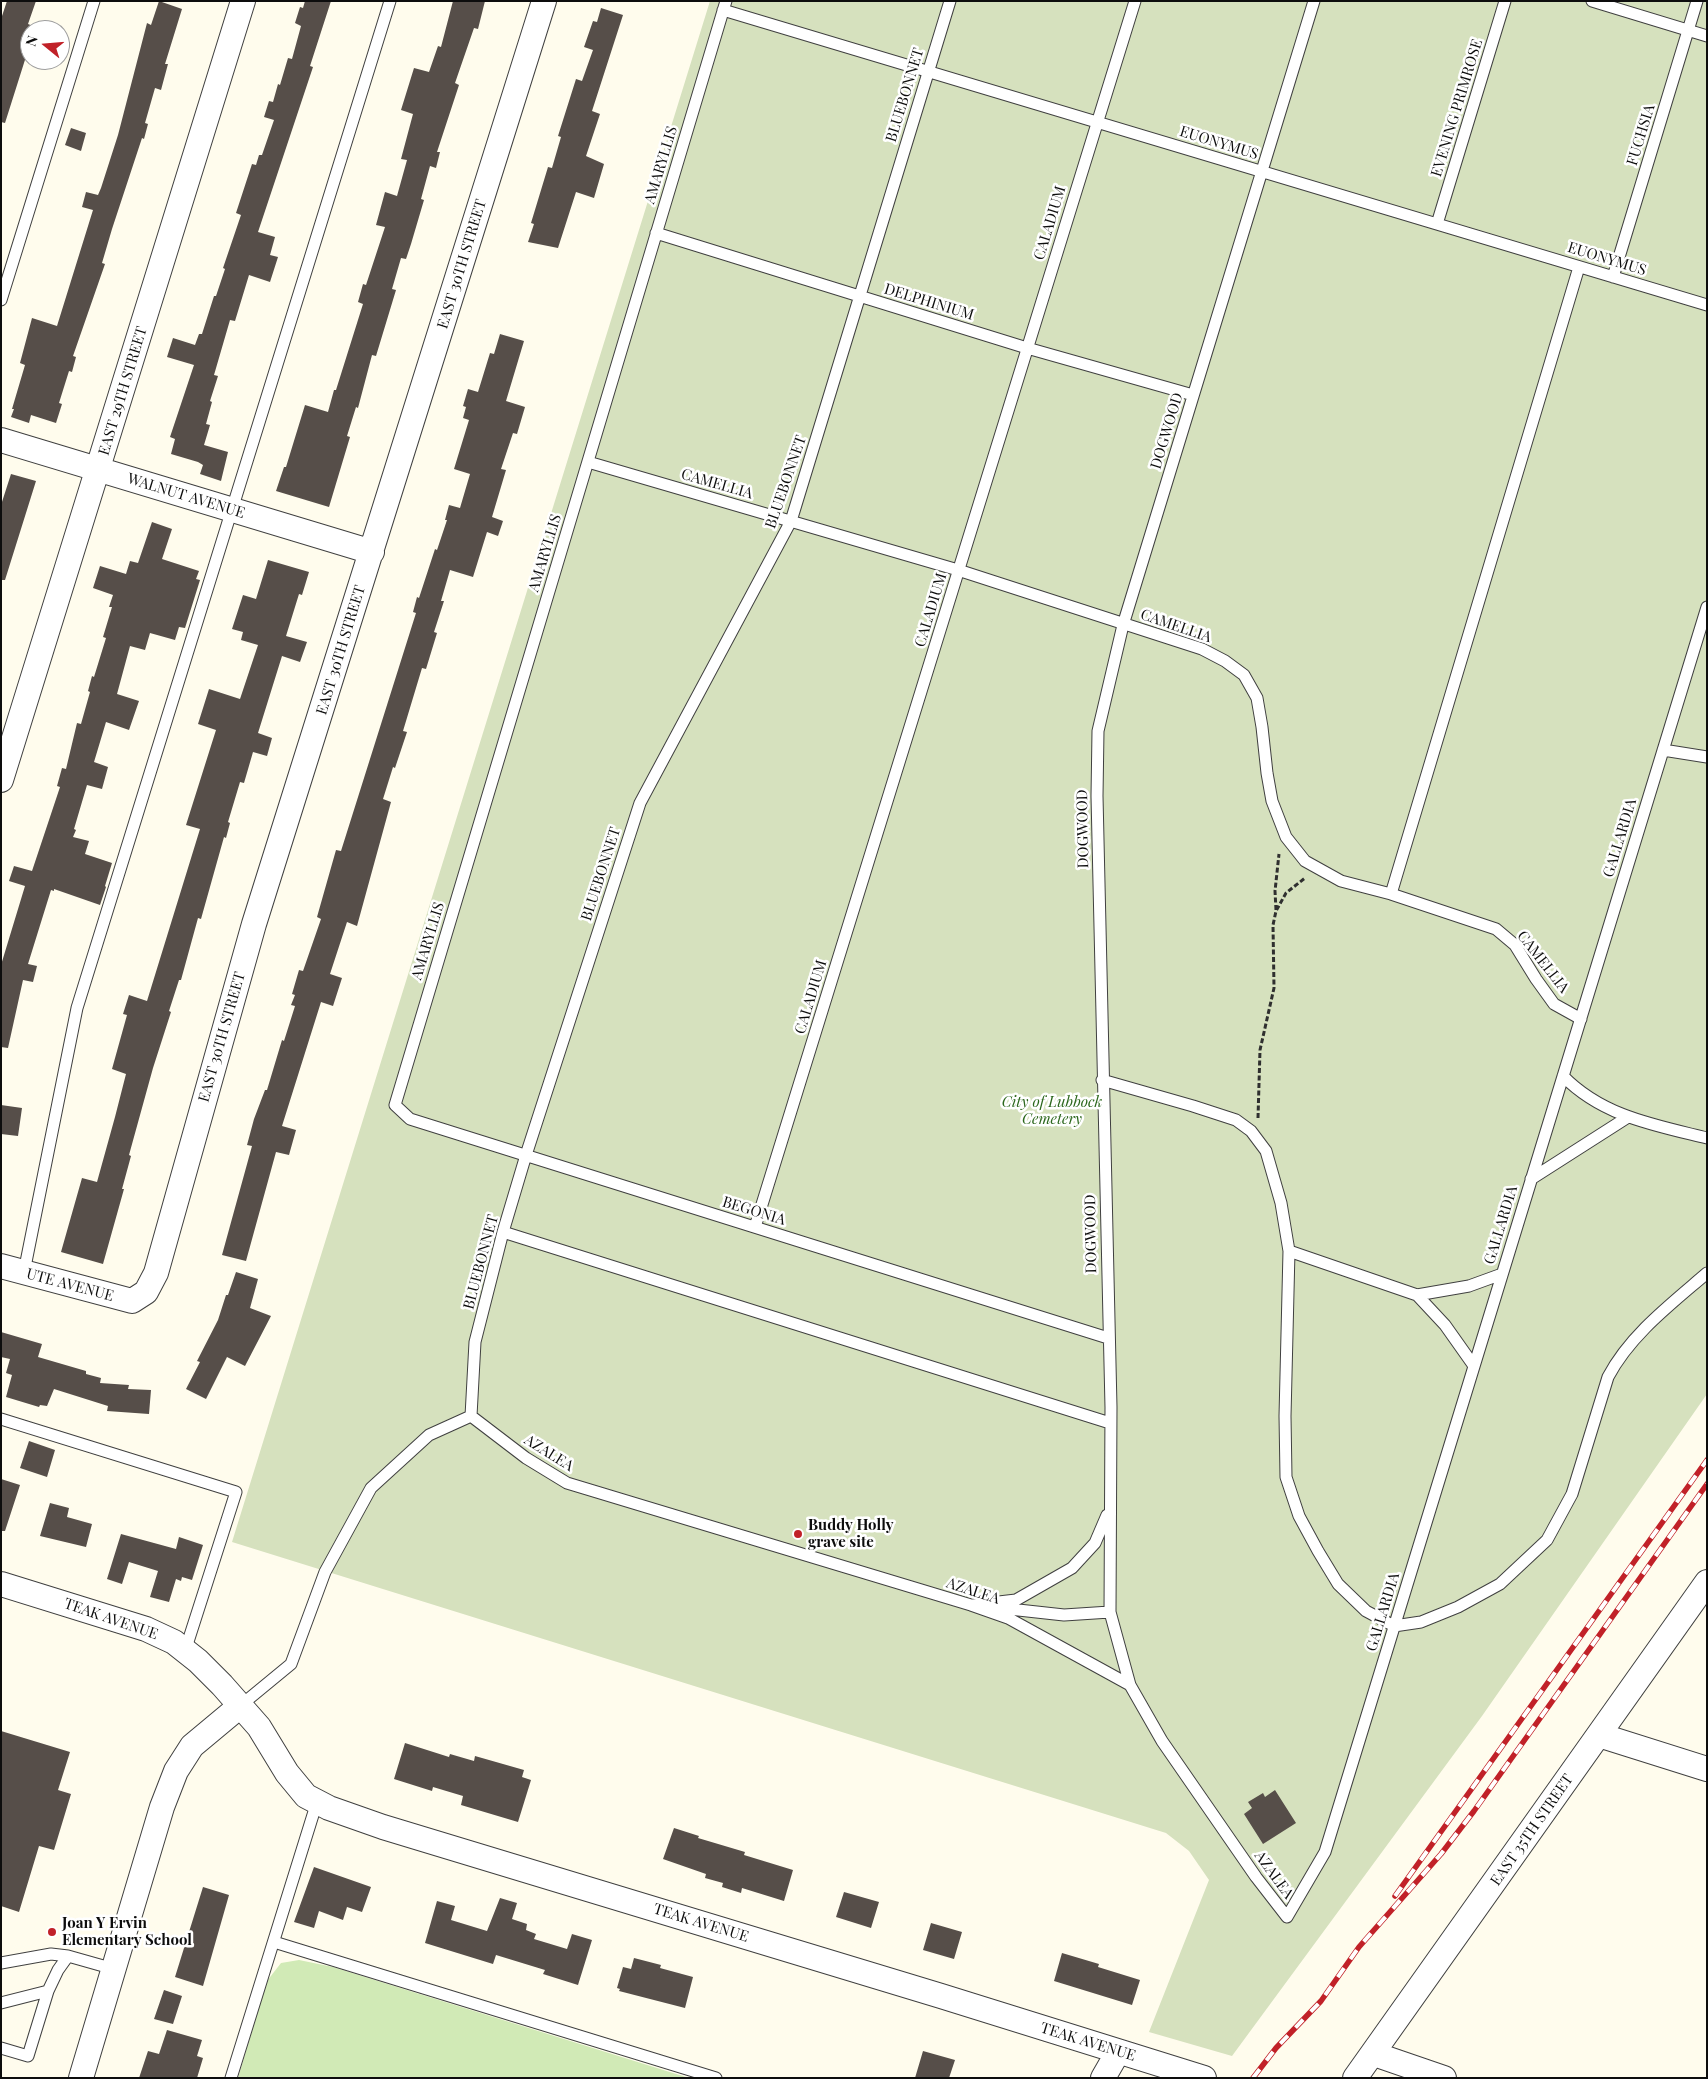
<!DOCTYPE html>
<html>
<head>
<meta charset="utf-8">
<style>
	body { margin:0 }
	#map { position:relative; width:1708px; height:2079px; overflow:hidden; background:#fffced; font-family:"Playfair Display",serif }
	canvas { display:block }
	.frame { position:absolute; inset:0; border:2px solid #0d0d0d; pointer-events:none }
	.north { position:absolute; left:20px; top:20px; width:50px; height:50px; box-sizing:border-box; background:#fff; border:1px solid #9e9e9e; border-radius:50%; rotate:287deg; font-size:14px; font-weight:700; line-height:20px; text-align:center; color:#0d0d0d }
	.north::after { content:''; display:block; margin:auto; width:18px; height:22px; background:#c12128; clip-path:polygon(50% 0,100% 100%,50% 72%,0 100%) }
</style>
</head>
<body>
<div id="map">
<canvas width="1708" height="2079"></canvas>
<div class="frame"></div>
<div class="north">N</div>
</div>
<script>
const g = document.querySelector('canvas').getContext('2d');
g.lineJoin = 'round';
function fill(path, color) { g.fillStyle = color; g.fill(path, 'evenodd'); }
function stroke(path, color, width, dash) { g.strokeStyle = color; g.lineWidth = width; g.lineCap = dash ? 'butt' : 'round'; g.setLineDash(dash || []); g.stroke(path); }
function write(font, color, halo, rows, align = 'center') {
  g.font = font + ' "Playfair Display",serif'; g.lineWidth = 5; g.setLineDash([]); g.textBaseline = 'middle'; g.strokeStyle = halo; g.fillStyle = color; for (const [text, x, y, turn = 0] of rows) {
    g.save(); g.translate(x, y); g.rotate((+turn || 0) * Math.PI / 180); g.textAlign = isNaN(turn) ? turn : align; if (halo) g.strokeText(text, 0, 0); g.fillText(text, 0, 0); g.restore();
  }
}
const green = new Path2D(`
	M299 1960 333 1967 689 2078H238L267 1981 281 1963Z`);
const cemetery = new Path2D(`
	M710 1H1707V1394L1482 1716 1232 2056 1149 2032 1209 1880 1189 1851 1166 1833 232 1542Z`);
const building = new Path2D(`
	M7 1H36L28 24 35 27 34 30H30V44L5 123 1 122V19Z
	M159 1 182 9 165 64H168L161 90 155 88 145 123 148 124 144 139 142 138 112 229 102 263 105 264 73 356 76 357 72 372 69 371 59 403 62 404 56 423 31 415 29 423 11 417 14 409H12L25 365 20 363 32 318 57 326 93 210 82 207 86 192 98 195 101 188 118 135 147 23 151 25Z
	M305 1H331L310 66 313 67 258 232 275 237 270 255 278 257 270 282 249 275 235 321 230 320 214 375 218 376 210 401 212 402 206 424 210 425 204 445 228 452 221 481 200 474 203 465 198 462 171 454 175 439 170 437 194 365 167 357 173 338 195 345 199 334H202L214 296H216L225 269 223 268 241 215 236 213 252 164 256 165 259 155H262L274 120 264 117 269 101 273 102 278 84 280 85 288 58 292 59 301 26 295 23 300 7 303 8Z
	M453 1H485L478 29 474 28 455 83 459 85 437 152H440L436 168 430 166 421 199 424 200 411 244 406 259 401 258 392 289 396 290 376 356 372 355 358 408 356 407 347 436 350 437 329 507 276 491 284 467H286L305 405 328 412 334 390H336L363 304 358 302 363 284 366 285 385 227 376 225 385 192 397 196 407 160 401 159 413 114 401 110 414 68 429 72 438 46 441 47Z
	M601 8 623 15 592 111 600 114 586 156 604 164 594 198 576 192 558 248 528 242 534 224 531 223 548 167 552 168 561 137 558 136 576 79 582 81 593 50 584 47 593 21 597 22Z
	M71 128 86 133 81 151 65 145Z
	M500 334 524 341 506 401 525 407 517 434 513 433 501 469 506 470 492 517 503 521 498 536 487 532 473 577 450 570 441 601H444L434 632 437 633 426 669 422 668 403 731 407 732 395 768 393 767 383 799 391 802 357 926 347 922 330 974 342 978 333 1006 321 1002 282 1126 296 1130 289 1155 276 1152 246 1261 222 1255 252 1146 247 1145 254 1119 265 1090H267L282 1040 284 1041 295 1006 291 1005 295 995 292 994 299 970 303 971 321 919 317 917 336 850 341 851 416 613 413 612 417 597 419 598 435 549 437 550 447 520H445L449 505 460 508 470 474 454 469 469 420 463 418 466 407 463 406 468 389 478 392 490 353 494 354Z
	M11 474 36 481 5 580H1V505Z
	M152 522 172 529 162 559 199 571 196 579 200 580 185 628 179 627 175 640 150 633 145 650 130 646 117 694 139 701 129 730 106 722 94 762 108 767 102 789 87 785 74 829 76 830 73 837 89 841 85 854 112 863 105 886 106 887 100 905 54 889V891L51 890 28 964 37 966 33 982 23 980 8 1048 1 1047V965L25 886 9 881 14 866 32 871 60 787 57 786 62 768 66 769 77 723 81 724 90 692 88 691 92 676 94 677 106 638 103 637 112 607H109L113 595 93 588 100 566 126 574 130 561 138 563Z
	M268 560 309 572 302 595 299 594 286 636 307 642 300 662 282 656 258 733 272 738 267 756 253 752 244 783 240 782 228 822 230 823 226 838 224 837 201 919 198 918 181 980H179L169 1011 171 1012 153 1068 129 1155 131 1156 122 1189H124L103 1264 61 1252 82 1178 97 1182 115 1117 126 1074 112 1069 127 1015 123 1014 129 995 147 1001 200 829 186 825 216 730 198 724 209 689 240 699 258 645 241 640 243 632 232 629 243 595 256 599Z
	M1 1105 22 1108 18 1136 1 1134Z
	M236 1272 258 1279 250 1308 271 1316 245 1366 227 1357 206 1399 186 1389 200 1362 197 1361 218 1320 226 1295H228Z
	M1 1332 42 1344 38 1357 86 1371V1374L101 1378 100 1383 129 1385 128 1389 151 1390 149 1414 107 1411 108 1406 54 1389 47 1406 40 1405 39 1407 6 1397 12 1375 6 1373 10 1359 1 1357Z
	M29 1441 55 1450 47 1477 20 1468Z
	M1 1479 20 1485 5 1531H1Z
	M50 1503 69 1508 67 1517 92 1524 86 1547 40 1536Z
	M121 1534 176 1549 179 1537 203 1545 192 1580 182 1577 181 1581 176 1579 169 1602 150 1597 158 1571 129 1562 122 1584 107 1579Z
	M1 1731 70 1752 58 1790 71 1794 54 1850 39 1846 19 1912 1 1906Z
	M405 1743 449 1757 450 1754 474 1761 475 1756 524 1770 522 1777 531 1780 518 1822 461 1805 463 1796 433 1787 432 1791 394 1779Z
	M1275 1790 1296 1823 1263 1844 1244 1814 1252 1808 1248 1802 1263 1793 1265 1797Z
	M674 1828 699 1836 698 1838 745 1852 744 1855 793 1870 784 1901 742 1888 741 1893 722 1887 723 1883 705 1878 706 1874 663 1859Z
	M314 1867 371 1887 362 1912 347 1907 343 1920 319 1911 314 1928 294 1922Z
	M203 1887 229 1895 203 1986 175 1977Z
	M844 1892 879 1902 871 1928 836 1917Z
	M500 1898 517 1903 512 1919 527 1924 526 1930 536 1934 534 1939 567 1949 572 1934 592 1940 578 1985 543 1974 545 1970 496 1955 493 1964 425 1943 437 1901 455 1906 451 1920 487 1931Z
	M931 1923 962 1932 954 1959 923 1950Z
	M1062 1953 1099 1964 1098 1967 1140 1980 1132 2005 1054 1981Z
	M634 1958 661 1965 660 1968 693 1977 685 2008 619 1991 620 1989 617 1988 623 1967 631 1969Z
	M164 1990 182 1996 173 2024 154 2019Z
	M167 2030 202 2040 197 2056 203 2058 197 2078H139L148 2051 159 2054Z
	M923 2051 955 2060 949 2078H915Z`);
const path = new Path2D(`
	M1276 910 1275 891 1279 854
	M1258 1118 1260 1050 1274 988 1273 925 1276 911 1286 893 1305 878`);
const lane = new Path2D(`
	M726 1 395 1105 410 1119 1108 1338
	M1592 1 1707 36
	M723 10 1707 305
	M1437 224 1505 1
	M656 233 1027 348 1193 395
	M1613 277 1697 1
	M1 300 94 1
	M588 462 958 570 1202 649 1225 661 1244 675 1257 698 1262 727 1267 773 1272 801 1286 837 1305 861 1341 881 1391 894 1496 929 1515 945 1536 979 1554 1004 1581 1019
	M1663 750 1707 757
	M1391 894 1579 267
	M1563 1076C1602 1116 1654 1125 1707 1138
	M1102 1080 1193 1106 1236 1120 1251 1131 1266 1151 1281 1203 1289 1251 1285 1416 1286 1477 1299 1516 1318 1551 1338 1584 1366 1611 1394 1626 1421 1622 1458 1607 1500 1584 1547 1540 1572 1494 1608 1377C1630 1335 1671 1304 1707 1273
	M1531 1179 1628 1117
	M755 1227 1135 1
	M503 1232 1110 1423
	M1289 1251 1417 1295 1469 1286 1502 1274
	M24 1272 77 1008 390 1
	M1417 1295 1445 1325 1474 1366
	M471 1416 526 1458 567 1483 971 1605 1008 1618 1130 1685 1162 1741 1256 1877 1287 1917 1325 1852 1707 607
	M1 1419 236 1492 185 1651
	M973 1605 1016 1600 1072 1568 1095 1543 1107 1515
	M991 1607 1064 1615 1110 1612
	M1130 1685 1110 1612 1111 1407 1097 796 1098 731 1123 625 1314 1
	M240 1706 291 1664 325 1572 371 1488 429 1435 471 1416 475 1342 503 1232 526 1155 640 803 791 521 950 1
	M274 1942 716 2078
	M1 1963 51 1954 68 1956 114 1969
	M1 2003 48 1991 58 1970 68 1956
	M1 2048 28 2056 48 1991
	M231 2078 317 1802`);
const street = new Path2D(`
	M1 440 372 552
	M1 780 243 1
	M1 1266 132 1301 146 1292 156 1273 254 924 544 1
	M1 1584 146 1629 174 1642 198 1661 222 1685 259 1727 287 1773 306 1796 329 1808 383 1827 941 1996 1204 2078
	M1599 1735 1707 1769
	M1374 2054 1444 2078
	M81 2078 162 1807 176 1771 192 1746 240 1706
	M1103 2078 1118 2052
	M1355 2078 1707 1582`);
const rail = new Path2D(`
	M1395 1896 1707 1460
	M1253 2078 1276 2048 1321 2001 1359 1947 1441 1854 1474 1811 1707 1484`);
const markers = [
	[798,1534,5,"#c12128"],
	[52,1932,5,"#c12128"]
];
const streetNames = [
	["BLUEBONNET",905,95,-73],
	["EVENING PRIMROSE",1457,108,-73],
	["FUCHSIA",1641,135,-73],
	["EUONYMUS",1219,143,17],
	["AMARYLLIS",661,165,-73],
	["CALADIUM",1050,223,-73],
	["EUONYMUS",1607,259,17],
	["EAST 30TH STREET",462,264,-73],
	["DELPHINIUM",929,302,17],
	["EAST 29TH STREET",123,391,-73],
	["DOGWOOD",1167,431,-73],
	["BLUEBONNET",786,482,-71],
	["CAMELLIA",717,484,16],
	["WALNUT AVENUE",186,496,17],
	["AMARYLLIS",545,553,-73],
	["CALADIUM",931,610,-73],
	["CAMELLIA",1176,626,19],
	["EAST 30TH STREET",341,650,-73],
	["DOGWOOD",1083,829,-91],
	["GALLARDIA",1620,838,-73],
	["BLUEBONNET",601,874,-72],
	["AMARYLLIS",428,941,-73],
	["CAMELLIA",1543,962,52],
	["CALADIUM",811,997,-73],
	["EAST 30TH STREET",222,1037,-74],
	["BEGONIA",754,1211,17],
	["GALLARDIA",1501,1225,-73],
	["DOGWOOD",1091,1234,-91],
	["BLUEBONNET",481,1262,-75],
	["UTE AVENUE",70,1285,15],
	["AZALEA",549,1453,32],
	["AZALEA",973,1591,18],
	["GALLARDIA",1383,1612,-73],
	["TEAK AVENUE",111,1619,19],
	["EAST 35TH STREET",1532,1830,-55],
	["AZALEA",1274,1875,54],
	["TEAK AVENUE",701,1923,17],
	["TEAK AVENUE",1088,2042,17]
];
const parkNames = [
	["City of Lubbock",1052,1102],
	["Cemetery",1052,1119]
];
const poiNames = [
	["Buddy Holly",808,1525],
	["grave site",808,1542],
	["Joan Y Ervin",62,1923],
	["Elementary School",62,1940]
];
fill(green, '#d1eab6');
fill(cemetery, '#d6e1be');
fill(building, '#564e49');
stroke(lane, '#404040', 13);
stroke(street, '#404040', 26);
stroke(path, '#2f2f2f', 3, [5, 2.5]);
stroke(lane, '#fff', 11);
stroke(street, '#fff', 24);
stroke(rail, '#c12128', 5.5);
stroke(rail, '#fff', 4, [11]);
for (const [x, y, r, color] of markers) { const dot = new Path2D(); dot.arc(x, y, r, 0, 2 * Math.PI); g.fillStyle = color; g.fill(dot); stroke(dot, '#fff', 2); }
write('15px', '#0d0d0d', '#fff', streetNames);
write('italic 15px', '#2b671c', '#fff', parkNames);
write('bold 15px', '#0d0d0d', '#fff', poiNames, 'left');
</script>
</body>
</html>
